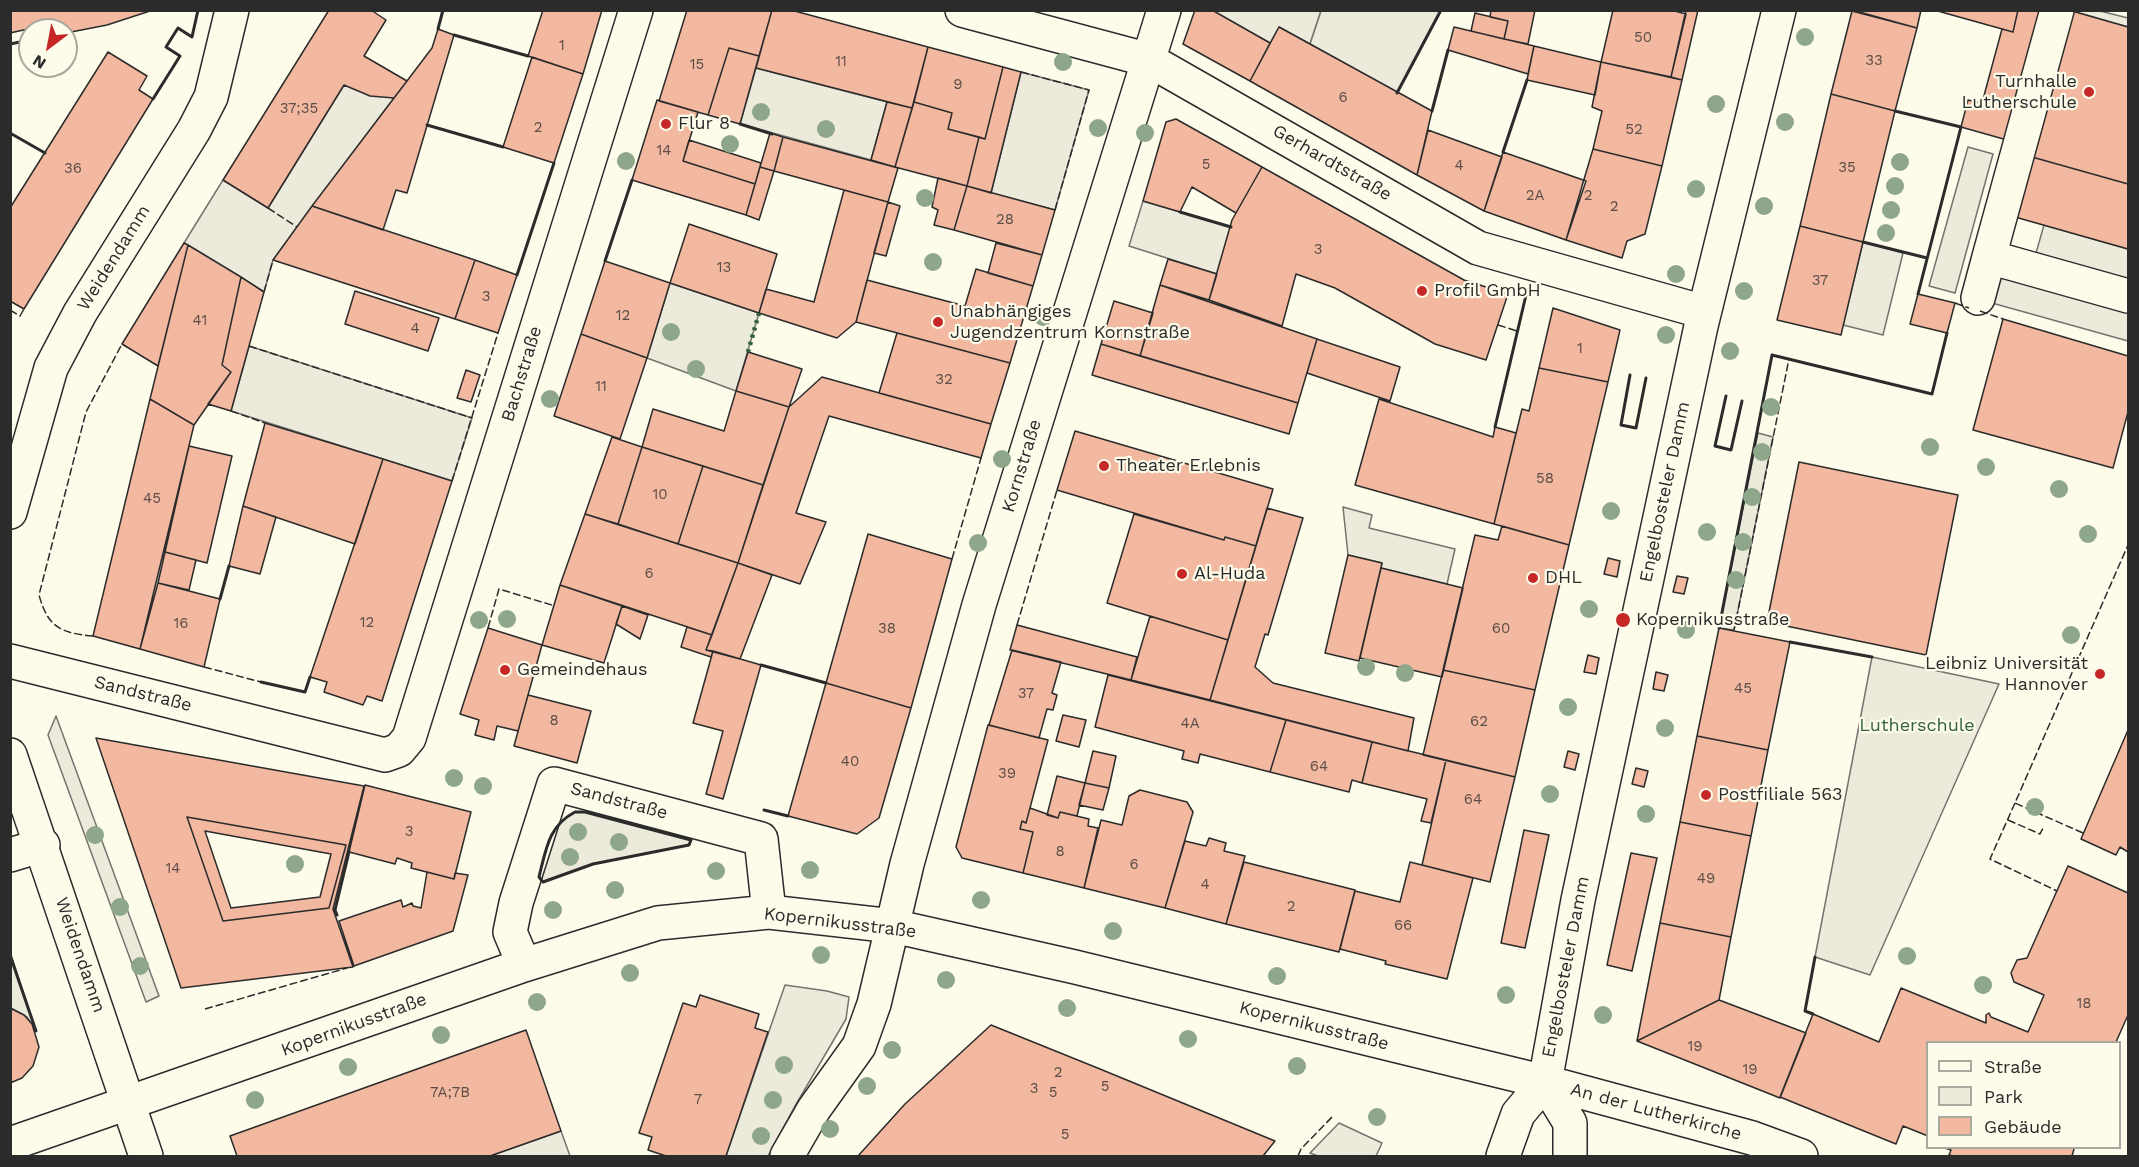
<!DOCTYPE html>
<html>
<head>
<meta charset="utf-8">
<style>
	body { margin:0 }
	#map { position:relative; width:2139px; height:1167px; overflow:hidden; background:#fdfbea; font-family:"Work Sans",sans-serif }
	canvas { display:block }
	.frame { position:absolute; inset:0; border:12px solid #2b2b2b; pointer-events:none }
	.legend { position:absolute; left:1926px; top:1041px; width:195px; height:108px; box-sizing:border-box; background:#fdfbea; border:2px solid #a9a89e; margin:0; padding:8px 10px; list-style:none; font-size:18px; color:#2b2b2b }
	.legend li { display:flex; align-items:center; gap:12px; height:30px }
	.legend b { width:30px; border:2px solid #a9a89e }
	.north { position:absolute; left:18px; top:18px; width:60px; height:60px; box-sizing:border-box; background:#fdfbea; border:2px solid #a9a89e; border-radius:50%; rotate:212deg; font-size:16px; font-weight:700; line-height:24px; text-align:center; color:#2b2b2b }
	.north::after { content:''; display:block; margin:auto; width:21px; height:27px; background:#c62828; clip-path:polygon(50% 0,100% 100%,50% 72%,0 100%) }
</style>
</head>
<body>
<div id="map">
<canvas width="2139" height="1167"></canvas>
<div class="frame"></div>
<ul class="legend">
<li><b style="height:8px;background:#fdfbea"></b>Straße</li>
<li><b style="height:16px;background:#ecebdb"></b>Park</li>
<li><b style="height:16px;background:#f2b8a0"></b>Gebäude</li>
</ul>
<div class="north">N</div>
</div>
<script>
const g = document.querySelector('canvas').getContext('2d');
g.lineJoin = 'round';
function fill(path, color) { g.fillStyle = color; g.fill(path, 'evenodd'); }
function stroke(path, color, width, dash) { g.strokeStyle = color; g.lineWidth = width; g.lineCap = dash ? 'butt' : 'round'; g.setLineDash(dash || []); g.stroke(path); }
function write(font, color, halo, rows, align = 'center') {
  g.font = font + ' "Work Sans",sans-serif'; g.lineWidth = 4.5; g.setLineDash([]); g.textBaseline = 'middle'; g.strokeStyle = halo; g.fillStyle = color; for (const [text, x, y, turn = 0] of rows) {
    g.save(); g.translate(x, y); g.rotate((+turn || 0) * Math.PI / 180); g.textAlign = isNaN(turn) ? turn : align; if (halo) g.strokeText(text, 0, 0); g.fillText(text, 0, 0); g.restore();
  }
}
const green = new Path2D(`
	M1212 11H1321L1310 44 1279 27 1270 43Z
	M2072 11H2100L2128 18V27Z
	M756 68 887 102 871 160 740 124Z
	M670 283 759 313 736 391 647 358Z
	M1758 433 1773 437 1734 630 1719 628Z
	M1872 657 1999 684 1870 975 1815 957Z
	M56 716 159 996 146 1002 48 735Z
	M575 812H585L691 840 689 845 593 864 543 882 539 877 555 826Z
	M10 955H11L36 1031 27 1017 11 1008Z
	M1339 1123 1382 1143 1376 1156H1318L1310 1153Z
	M561 1131 570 1156H490Z`);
const parking = new Path2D(`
	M1321 11H1441L1397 93 1310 44Z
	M1021 72 1089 90 1055 210 991 193Z
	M344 85 394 98 273 260 264 292 184 243 223 180 268 208Z
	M1968 147 1993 154 1955 293 1929 286Z
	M1143 201 1231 227 1217 274 1129 246Z
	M2044 225 2128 249V341L1992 303 2009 245 2036 253Z
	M1863 242 1903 253 1883 335 1843 325Z
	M249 346 472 418 452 481 231 411Z
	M1343 507 1372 515 1369 528 1455 549 1447 584 1381 568 1382 563 1348 555Z
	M785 985 827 991 849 997 846 1019 795 1106 768 1156H726Z`);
const building = new Path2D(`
	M10 10H150V11L107 25 66 33V30H30V34L28 29 10 33Z
	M329 10H371L386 20 364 56 407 81 394 98 370 96 344 85 268 208 223 180Z
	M543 10H602L583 74 528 56Z
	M687 10H772L759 56 729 48 708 115 659 101Z
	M772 10H791L928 47 912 108 756 68Z
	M1195 10H1212L1270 43 1250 81 1183 44Z
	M1491 10H1535L1528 44 1504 39 1508 21 1490 17Z
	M1613 10H1671L1686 14 1671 77 1601 62Z
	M1686 10H1698L1682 80 1671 77Z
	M1852 10H1921L1917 28Z
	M1934 10H2018L2013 32Z
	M2018 10H2041L2007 140 1961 127 1968 100 1982 103 2002 29 2013 32Z
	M1852 11 1917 28 1895 111 1831 94Z
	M2072 11 2128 27V184L2032 157Z
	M1475 13 1508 21 1504 39 1471 31Z
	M1279 27 1432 111 1417 175 1250 81Z
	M1454 27 1534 46 1528 74 1448 50Z
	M438 29 454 35 407 193 396 190 383 230 312 206 432 48Z
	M1534 46 1601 62 1595 95 1527 80Z
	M928 47 1003 67 985 139 948 129 952 113 914 102Z
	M729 48 759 56 740 124 708 115Z
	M108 52 147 76 139 90 153 99 24 309 10 301V208Z
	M532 57 583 74 554 163 503 147Z
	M1601 62 1682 80 1662 166 1593 149 1602 111 1592 107Z
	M1003 67 1021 72 991 193 967 186 979 137 985 139Z
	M1831 94 1895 111 1863 242 1800 226Z
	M657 100 698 112 683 161 755 184 746 215 632 180Z
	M887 102 912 108 895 167 871 160Z
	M914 102 952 113 948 129 979 137 967 186 895 167Z
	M1176 119 1262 167 1236 213 1192 187 1180 212 1143 201 1166 122Z
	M1428 130 1502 157 1484 211 1417 175Z
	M770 133 783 137 774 171 760 167Z
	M783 137 898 168 888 202 774 171Z
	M689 140 761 163 755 184 683 161Z
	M1593 149 1662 166 1645 234 1627 241 1622 258 1566 240Z
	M1503 152 1586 181 1566 240 1484 211Z
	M2032 157 2128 184V249L2015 217Z
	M760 167 774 171 759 220 746 215Z
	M1262 167 1464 280 1508 294 1486 360 1435 344 1335 288 1296 274 1282 326 1209 300 1232 220Z
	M938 178 967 186 954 230 934 225 938 210 932 207Z
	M967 186 1055 210 1042 255 954 230Z
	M844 190 888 202 856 322 837 338 759 313 766 289 814 302Z
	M888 202 900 206 886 256 874 253Z
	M312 206 475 260 455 319 273 260Z
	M689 224 777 254 759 313 670 283Z
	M1800 226 1863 242 1841 335 1777 320Z
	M184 243 188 245 158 366 122 344Z
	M996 243 1042 255 1033 286 988 273Z
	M188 245 241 277 222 365 231 372 194 425 150 399Z
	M1168 259 1217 274 1209 300 1160 285Z
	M475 260 517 275 498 333 455 319Z
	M605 261 670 283 647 358 581 334Z
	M976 269 1033 286 1010 363 856 322 867 280 965 306Z
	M241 277 264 292 231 411 208 404 231 372 222 365Z
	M1160 285 1317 339 1298 403 1140 356Z
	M355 291 439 318 428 351 345 324Z
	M1918 294 1955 303 1947 333 1910 324Z
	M1114 301 1153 313 1140 356 1101 344Z
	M1553 308 1620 330 1608 382 1539 368Z
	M2003 319 2128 356V412L2113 468 1973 430Z
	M897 333 1010 363 991 424 879 393Z
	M581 334 647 358 620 439 554 416Z
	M1317 339 1400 367 1390 401 1307 373Z
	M1101 344 1298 403 1289 434 1092 375Z
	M748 352 802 369 789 407 736 391Z
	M1539 368 1608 382 1569 545 1494 524 1522 409 1529 411Z
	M466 370 480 375 471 402 457 398Z
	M822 377 991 424 981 458 829 416 796 513 826 522 800 584 738 563 789 407Z
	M736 391 789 407 763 485 642 447 653 409 724 431Z
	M150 399 194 425 140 649 93 636Z
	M1379 399 1493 437 1495 427 1516 433 1494 524 1355 485Z
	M265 423 383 459 355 544 243 506Z
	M1075 431 1273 489 1256 546 1225 537 1224 540 1057 490Z
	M612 437 642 447 618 524 585 514Z
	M189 446 232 456 207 563 165 552Z
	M642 447 703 466 678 544 618 524Z
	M383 459 452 481 382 701 367 696 363 705 324 692 327 682 310 677Z
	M1799 462 1958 495 1926 655 1767 622Z
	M703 466 763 485 738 563 678 544Z
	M243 506 276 517 260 574 229 566Z
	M1267 508 1303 518 1268 635 1265 634 1255 667 1273 683 1414 718 1408 751 1210 700Z
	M585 514 738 563 712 635 560 585Z
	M1134 514 1224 540 1225 537 1256 546 1228 640 1107 603Z
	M1502 526 1569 545 1535 690 1443 670 1475 535 1498 540Z
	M868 534 952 559 911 708 826 683Z
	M165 552 196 560 189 590 158 583Z
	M1348 555 1382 563 1359 661 1325 653Z
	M1608 558 1620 561 1617 577 1604 574Z
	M738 563 772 575 740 659 706 650Z
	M1381 568 1463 588 1442 677 1360 658Z
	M1677 576 1688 578 1684 594 1673 592Z
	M158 583 220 599 204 667 140 649Z
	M560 585 622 606 604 663 542 645Z
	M622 606 648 615 640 639 616 624Z
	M1150 616 1228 640 1210 700 1131 680Z
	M1017 625 1137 657 1131 680 1010 650Z
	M687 627 712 635 706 650 713 651 711 657 681 647Z
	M488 628 542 645 518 731 497 726 494 740 475 735 479 720 460 714Z
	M1719 628 1790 642 1768 750 1697 736Z
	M1012 650 1061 662 1052 693 1057 695 1053 710 1047 709 1039 738 989 725Z
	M713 651 761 665 723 799 706 794 723 731 693 723Z
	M1588 655 1599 658 1596 674 1584 672Z
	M1443 670 1535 690 1515 777 1423 755Z
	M1656 672 1668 675 1664 691 1653 689Z
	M1108 675 1286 720 1270 772 1200 754 1198 763 1182 759 1184 751 1095 727Z
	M826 683 911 708 879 818 857 834 788 816Z
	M528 695 591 711 577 763 514 746Z
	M1063 715 1086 720 1079 747 1056 741Z
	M1286 720 1372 742 1362 783 1352 780 1349 792 1270 772Z
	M988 725 1048 740 1026 823 1022 821 1020 829 1033 832 1023 873 962 858 956 847Z
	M2128 730V852L2120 847 2116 855 2081 839Z
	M1697 736 1768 750 1751 836 1680 822Z
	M96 738 364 786 333 909 353 967 181 988ZM187 817 346 845 329 908 223 921Z
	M1372 742 1446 760 1431 823 1421 821 1427 799 1362 783Z
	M1093 751 1116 756 1109 788 1085 783Z
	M1568 751 1579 754 1575 770 1564 767Z
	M1446 760 1515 777 1490 882 1422 865Z
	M1636 768 1648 771 1644 787 1632 784Z
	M1057 776 1085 783 1077 816 1060 812 1058 818 1047 815Z
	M1085 783 1109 788 1103 810 1079 805Z
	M365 785 471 812 454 879 411 868 412 863 397 858 395 864 349 852Z
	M1140 790 1187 802 1193 812 1165 908 1084 888 1101 820 1122 825 1129 796Z
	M1030 808 1058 818 1060 812 1089 819 1088 826 1098 828 1084 888 1023 873 1033 832 1020 829 1022 821 1026 823Z
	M187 817 346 845 329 908 223 921ZM205 831 331 854 320 897 231 908Z
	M1680 822 1751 836 1731 937 1660 923Z
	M1524 830 1549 835 1525 948 1501 943Z
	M1209 838 1226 843 1224 851 1245 856 1226 924 1165 908 1185 841 1206 846Z
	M1631 853 1657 858 1632 971 1607 965Z
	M1244 862 1355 890 1339 952 1226 924Z
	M1410 862 1473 878 1447 979 1385 964 1386 961 1340 949 1355 891 1400 902Z
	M2068 866 2128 893V1015L2116 1042H1928V1136L1903 1126 1896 1144 1780 1097 1813 1014 1879 1042 1901 988 1986 1023V1015L1989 1013 1991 1017 2028 1032 2044 995 2014 982 2011 973 2017 960 2027 958Z
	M427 872 454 879 455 873 468 875 453 931 354 966 339 921 401 900 403 907 412 903 413 906 421 908Z
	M1660 923 1731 937 1719 1000 1637 1041Z
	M700 995 759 1014 755 1028 768 1032 726 1156H666L648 1150 652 1137 639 1133 683 1003 696 1007Z
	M1719 1000 1806 1033 1780 1098 1637 1041Z
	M10 1008 24 1015 32 1024 39 1047 33 1066 22 1078 10 1083Z
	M991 1025 1100 1069 1275 1141 1263 1156H858L905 1104Z
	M526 1030 561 1131 490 1156H237L230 1136Z
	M1945 1148H2073L2074 1149 2072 1156H1954L1949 1155 1951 1150Z`);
const minor = new Path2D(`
	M962 10 1149 60 1478 248 1704 312
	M2057 10 1989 257 2128 296
	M1978 298 1989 257
	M10 661 385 755 399 750 409 738 636 10
	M10 855 43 845
	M524 965 510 932 516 903 554 784 761 839 769 912
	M1545 1082 1570 1123V1156
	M10 1144 524 965 658 923 769 912 893 926 1075 967 1545 1082 1752 1138 1801 1156
	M787 1156 814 1109 859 1046 874 1004 907 864 979 605 1164 10
	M1503 1156 1518 1114 1545 1082 1578 900 1701 326 1779 10`);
const major = new Path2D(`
	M10 512 51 368 80 313 194 130 211 97 232 10
	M10 755 146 1156`);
const hedge = new Path2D(`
	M748 352 759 313`);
const fence = new Path2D(`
	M1021 72 1089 90 1055 210
	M268 208 297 227
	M264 292 273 260
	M1955 303 1969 308
	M10 310 20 316 24 309
	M1980 311 2003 319
	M1498 325 1517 331
	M249 346 472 418
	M231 411 265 423
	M452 481 498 333
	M952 559 981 458
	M1017 625 1057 490
	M488 628 499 589 555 606
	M1734 630 1789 359
	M93 636C61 633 48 628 39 595L86 412 122 344
	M204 667 261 682
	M2015 803 1990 859 2057 891
	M2008 820 2040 834 2043 828
	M2083 833 2015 803 2128 545
	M205 1009 347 968
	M1298 1156 1301 1149 1333 1116`);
const wall = new Path2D(`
	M438 29 443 10
	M454 35 528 56
	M10 44 30 40
	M1397 93 1441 10
	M153 99 180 56 166 47 178 28 192 37 198 10
	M1432 111 1448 50
	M1895 111 1961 127 1918 294
	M740 124 772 134
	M427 125 503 147
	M10 133 45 153
	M1503 152 1527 80
	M1180 212 1231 227
	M1863 242 1927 258
	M605 261 632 180
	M517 275 554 163
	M1630 375 1621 425 1636 428 1646 378
	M1726 396 1715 446 1731 450 1742 401
	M1495 427 1526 295
	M220 599 229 566
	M1719 628 1772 355 1932 394 1947 333
	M1790 642 1872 657
	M761 665 826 683
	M261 682 305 692 310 677
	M764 810 788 816
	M575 812H585L691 840 689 845 593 864 543 882 539 877C546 850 548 826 575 812Z
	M337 915 335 910 349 852
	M10 955 36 1031
	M1813 1014 1805 1011 1815 957`);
const trees = [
	[1805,37],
	[1063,62],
	[1716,104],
	[761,112],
	[1785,122],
	[1098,128],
	[826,129],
	[1145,133],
	[730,144],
	[626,161],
	[1900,162],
	[1895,186],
	[1696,189],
	[925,198],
	[1764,206],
	[1891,210],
	[1886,233],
	[933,262],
	[1676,274],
	[1744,291],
	[1043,317],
	[671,332],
	[1666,335],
	[1730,351],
	[696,369],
	[550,399],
	[1771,407],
	[1930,447],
	[1762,452],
	[1002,459],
	[1986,467],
	[2059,489],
	[1752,497],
	[1611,511],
	[1707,532],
	[2088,534],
	[1743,542],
	[978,543],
	[1736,580],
	[1589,609],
	[507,619],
	[479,620],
	[1686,630],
	[2071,635],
	[1366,667],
	[1405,673],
	[1568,707],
	[1665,728],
	[454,778],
	[483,786],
	[1550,794],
	[2035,807],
	[1646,814],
	[578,832],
	[95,835],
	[619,842],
	[570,857],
	[295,864],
	[810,870],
	[716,871],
	[615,890],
	[981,900],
	[120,907],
	[553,910],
	[1113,931],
	[821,955],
	[1907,956],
	[140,966],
	[630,973],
	[1277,976],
	[946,980],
	[1983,985],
	[1506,995],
	[537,1002],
	[1067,1008],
	[1603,1015],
	[441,1035],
	[1188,1039],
	[892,1050],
	[784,1065],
	[1297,1066],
	[348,1067],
	[867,1086],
	[255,1100],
	[773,1100],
	[1377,1117],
	[830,1129],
	[761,1136]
];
const markers = [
	[2089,92,6,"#c62828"],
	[666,124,6,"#c62828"],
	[1422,291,6,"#c62828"],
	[938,322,6,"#c62828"],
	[1104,466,6,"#c62828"],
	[1182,574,6,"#c62828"],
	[1533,578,6,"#c62828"],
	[1623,620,8,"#c62828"],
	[505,670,6,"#c62828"],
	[2100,674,6,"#c62828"],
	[1706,795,6,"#c62828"]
];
const numberNames = [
	["50",1643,38],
	["1",562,46],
	["33",1874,61],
	["11",841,62],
	["15",697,65],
	["9",958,85],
	["6",1343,98],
	["37;35",299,109],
	["2",538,128],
	["52",1634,130],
	["14",664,151],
	["5",1206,165],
	["4",1459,166],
	["35",1847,168],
	["36",73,169],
	["2A",1535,196],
	["2",1588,196],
	["2",1614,207],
	["28",1005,220],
	["3",1318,250],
	["13",724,268],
	["37",1820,281],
	["3",486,297],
	["12",623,316],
	["41",200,321],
	["4",415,329],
	["1",1580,349],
	["32",944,380],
	["11",601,387],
	["58",1545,479],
	["10",660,495],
	["45",152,499],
	["6",649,574],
	["12",367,623],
	["16",181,624],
	["38",887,629],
	["60",1501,629],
	["45",1743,689],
	["37",1026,694],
	["8",554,721],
	["62",1479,722],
	["4A",1190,724],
	["40",850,762],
	["64",1319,767],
	["39",1007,774],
	["64",1473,800],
	["3",409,832],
	["8",1060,852],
	["6",1134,865],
	["14",173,869],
	["49",1706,879],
	["4",1205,885],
	["2",1291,907],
	["66",1403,926],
	["18",2084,1004],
	["19",1695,1047],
	["19",1750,1070],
	["2",1058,1073],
	["5",1105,1087],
	["3",1034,1089],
	["7A;7B",450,1093],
	["5",1053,1093],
	["7",698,1100],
	["5",1065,1135]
];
const poiNames = [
	["Turnhalle",2077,82,"right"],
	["Lutherschule",2077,103,"right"],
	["Flur 8",678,124],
	["Profil GmbH",1434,291],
	["Unabhängiges",950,312],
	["Jugendzentrum Kornstraße",950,333],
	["Theater Erlebnis",1116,466],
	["Al-Huda",1194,574],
	["DHL",1545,578],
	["Kopernikusstraße",1636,620],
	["Leibniz Universität",2088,664,"right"],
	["Hannover",2088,685,"right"],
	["Gemeindehaus",517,670],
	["Postfiliale 563",1718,795]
];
const streetNames = [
	["Gerhardtstraße",1332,163,30],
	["Weidendamm",114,258,-58],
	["Bachstraße",522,374,-73],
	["Kornstraße",1022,466,-73],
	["Engelbosteler Damm",1665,492,-78],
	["Sandstraße",143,694,14],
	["Sandstraße",619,801,15],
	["Kopernikusstraße",840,923,7],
	["Weidendamm",80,955,71],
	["Engelbosteler Damm",1566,967,-79],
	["Kopernikusstraße",354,1025,-20],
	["Kopernikusstraße",1314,1026,14],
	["An der Lutherkirche",1656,1112,15]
];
const parkNames = [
	["Lutherschule",1917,726]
];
fill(green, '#ecebdb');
stroke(green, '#74746e', 1.5);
fill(parking, '#eceadb');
stroke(parking, '#74746e', 1.5);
fill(building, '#f2b8a0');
stroke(building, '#2b2b2b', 1.5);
stroke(minor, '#2b2b2b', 36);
stroke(major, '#2b2b2b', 36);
stroke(minor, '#fdfbea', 33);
stroke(major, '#fdfbea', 33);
stroke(hedge, '#34623c', 4.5, [3, 4.5]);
stroke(fence, '#2b2b2b', 1.5, [8, 3]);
stroke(wall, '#2b2b2b', 3);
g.fillStyle = '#8ea78a';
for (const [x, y] of trees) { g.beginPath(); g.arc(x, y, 9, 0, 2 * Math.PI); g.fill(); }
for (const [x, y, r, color] of markers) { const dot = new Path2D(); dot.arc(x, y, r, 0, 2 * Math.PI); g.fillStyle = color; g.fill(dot); stroke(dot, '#fdfbea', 2); }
write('15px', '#5d4e48', null, numberNames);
write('18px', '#2b2b2b', '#fdfbea', poiNames, 'left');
write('18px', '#2b2b2b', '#fdfbea', streetNames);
write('18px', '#34623c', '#fdfbea', parkNames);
</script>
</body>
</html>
